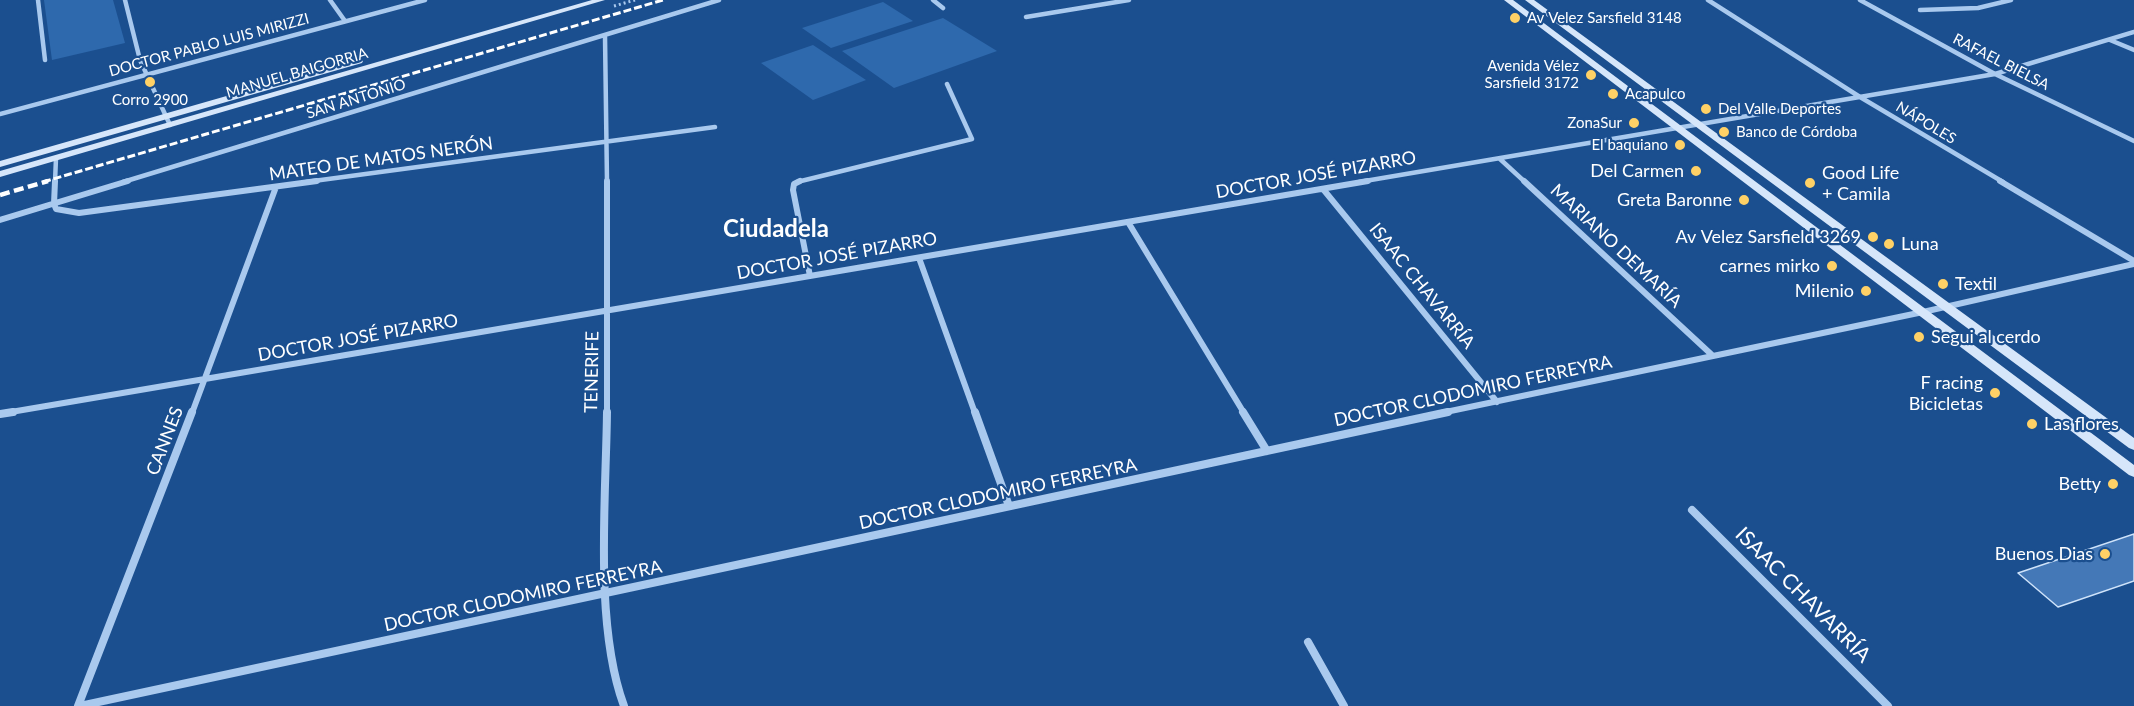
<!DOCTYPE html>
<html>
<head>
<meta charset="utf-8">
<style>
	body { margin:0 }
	canvas { display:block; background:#1b4f8f }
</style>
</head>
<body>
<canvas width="2134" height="706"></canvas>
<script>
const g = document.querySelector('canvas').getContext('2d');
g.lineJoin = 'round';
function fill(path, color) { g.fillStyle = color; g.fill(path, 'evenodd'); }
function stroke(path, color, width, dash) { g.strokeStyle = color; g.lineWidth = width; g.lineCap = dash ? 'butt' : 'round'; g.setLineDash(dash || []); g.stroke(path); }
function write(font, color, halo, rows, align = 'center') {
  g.font = font + ' Lato,sans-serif'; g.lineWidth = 4.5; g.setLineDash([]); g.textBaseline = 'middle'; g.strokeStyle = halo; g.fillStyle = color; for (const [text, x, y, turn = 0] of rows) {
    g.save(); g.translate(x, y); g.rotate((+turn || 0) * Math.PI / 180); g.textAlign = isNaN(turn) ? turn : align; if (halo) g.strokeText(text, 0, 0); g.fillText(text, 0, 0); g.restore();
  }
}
const green = new Path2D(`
	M44 0H113L125 43 52 60Z
	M883 2 913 21 831 48 802 28Z
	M943 18 997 51 894 88 842 51Z
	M813 45 866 80 813 100 761 63Z`);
const building = new Path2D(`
	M2134 534V581L2058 607 2018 573Z`);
const path = new Path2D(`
	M614 6 635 0`);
const streetFar2 = new Path2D(`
	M38 0 45 60
	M125 0 140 60 170 125
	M330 0 345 21
	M933 0 943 8
	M1708 0 1860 97 2003 182
	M1860 0 1995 74 2134 141
	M1920 10 1978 8 2011 0
	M1026 17 1129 0
	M605 36 607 182
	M2110 40 2134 50
	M0 114 425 0
	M1500 159 1525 182
	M55 182 56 158
	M123 182 719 0
	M306 182 715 127
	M797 182 972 139 947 84
	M1359 182 1995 74 2134 32`);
const streetFar1 = new Path2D(`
	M607 181V413
	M800 181 794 184 793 190 810 276
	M1524 181 1712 355
	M2000 181 2134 261
	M1323 189 1497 402
	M54 204 56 209 79 213 317 181
	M54 204 55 181
	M0 220 128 181
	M1128 222 1244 413
	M919 258 975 413
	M5 413 1368 181
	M192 413 276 187
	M1441 413 1923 312 2134 264`);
const street = new Path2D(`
	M607 412C606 499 594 625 624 706
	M975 412 1009 506
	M1243 412 1267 451
	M0 414 13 412
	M1692 510 1888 706
	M1308 642 1344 706
	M78 706 192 412
	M80 706 1448 412`);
const secondary = new Path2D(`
	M592 0H605L0 177V171Z
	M1504 0H1513L2134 465V477L2129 475Z
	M1525 0H1534L2134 438V450L2129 448Z
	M359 58 363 61 362 63 0 167V161Z`);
const railFar1 = new Path2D(`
	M43 182 663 0`);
const rail = new Path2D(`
	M0 195 48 181`);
const markers = [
	[1515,18,6,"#ffd166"],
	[1591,75,6,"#ffd166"],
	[150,82,6,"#ffd166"],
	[1613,94,6,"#ffd166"],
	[1706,109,6,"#ffd166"],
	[1634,123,6,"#ffd166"],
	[1724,132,6,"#ffd166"],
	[1680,145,6,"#ffd166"],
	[1696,171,6,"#ffd166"],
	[1810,183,6,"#ffd166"],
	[1744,200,6,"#ffd166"],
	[1873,237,6,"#ffd166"],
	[1889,244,6,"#ffd166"],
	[1832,266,6,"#ffd166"],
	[1943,284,6,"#ffd166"],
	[1866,291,6,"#ffd166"],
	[1919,337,6,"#ffd166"],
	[1995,393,6,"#ffd166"],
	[2032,424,6,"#ffd166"],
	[2113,484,6,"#ffd166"],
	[2105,554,6,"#ffd166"]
];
const farPoinames = [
	["Av Velez Sarsfield 3148",1527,18],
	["Avenida Vélez",1579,66,"right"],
	["Sarsfield 3172",1579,83,"right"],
	["Acapulco",1625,94],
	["Corro 2900",150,100,"center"],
	["Del Valle Deportes",1718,109],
	["ZonaSur",1622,123,"right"],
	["Banco de Córdoba",1736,132],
	["El baquiano",1668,145,"right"]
];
const farStreetnames = [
	["DOCTOR PABLO LUIS MIRIZZI",209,45,-15],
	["RAFAEL BIELSA",2001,62,27],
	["MANUEL BAIGORRIA",297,73,-16],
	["SAN ANTONIO",356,99,-17],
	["NÁPOLES",1926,123,31]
];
const streetNames = [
	["MATEO DE MATOS NERÓN",381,159,-8],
	["DOCTOR JOSÉ PIZARRO",1316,175,-10],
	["MARIANO DEMARÍA",1616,246,43],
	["DOCTOR JOSÉ PIZARRO",837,256,-10],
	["ISAAC CHAVARRÍA",1422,286,51],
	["DOCTOR JOSÉ PIZARRO",358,338,-10],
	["TENERIFE",592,372,-89],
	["DOCTOR CLODOMIRO FERREYRA",1473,391,-12],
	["CANNES",165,441,-69],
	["DOCTOR CLODOMIRO FERREYRA",998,494,-12],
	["DOCTOR CLODOMIRO FERREYRA",523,596,-12]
];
const poiNames = [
	["Del Carmen",1684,171],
	["Good Life",1822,173,"left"],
	["+ Camila",1822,194,"left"],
	["Greta Baronne",1732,200],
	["Av Velez Sarsfield 3269",1861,237],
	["Luna",1901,244,"left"],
	["carnes mirko",1820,266],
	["Textil",1955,284,"left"],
	["Milenio",1854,291],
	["Segui al cerdo",1931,337,"left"],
	["F racing",1983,383],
	["Bicicletas",1983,404],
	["Las flores",2044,424,"left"],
	["Betty",2101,484],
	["Buenos Dias",2093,554]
];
const nearStreetnames = [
	["ISAAC CHAVARRÍA",1803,595,45]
];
const districtNames = [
	["Ciudadela",776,229]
];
fill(green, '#2e69ad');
fill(building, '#4478b7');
stroke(building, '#cfe3fa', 1.5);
stroke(path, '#a9c9ee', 3, [2, 3]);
stroke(streetFar2, '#a9c9ee', 4.5);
stroke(streetFar1, '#a9c9ee', 6);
stroke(street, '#a9c9ee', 8);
fill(secondary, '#d6e6fa');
stroke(railFar1, '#fff', 3, [8, 3]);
stroke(rail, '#fff', 4.5, [10, 4.5]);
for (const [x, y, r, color] of markers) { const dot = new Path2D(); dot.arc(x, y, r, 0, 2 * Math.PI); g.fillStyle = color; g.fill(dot); stroke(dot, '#1b4f8f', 2); }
write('15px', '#fff', '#1b4f8f', farPoinames, 'left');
write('15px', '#fff', '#1b4f8f', farStreetnames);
write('18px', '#fff', '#1b4f8f', streetNames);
write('18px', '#fff', '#1b4f8f', poiNames, 'right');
write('21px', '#fff', '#1b4f8f', nearStreetnames);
write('bold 24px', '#fff', '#1b4f8f', districtNames);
</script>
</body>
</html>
